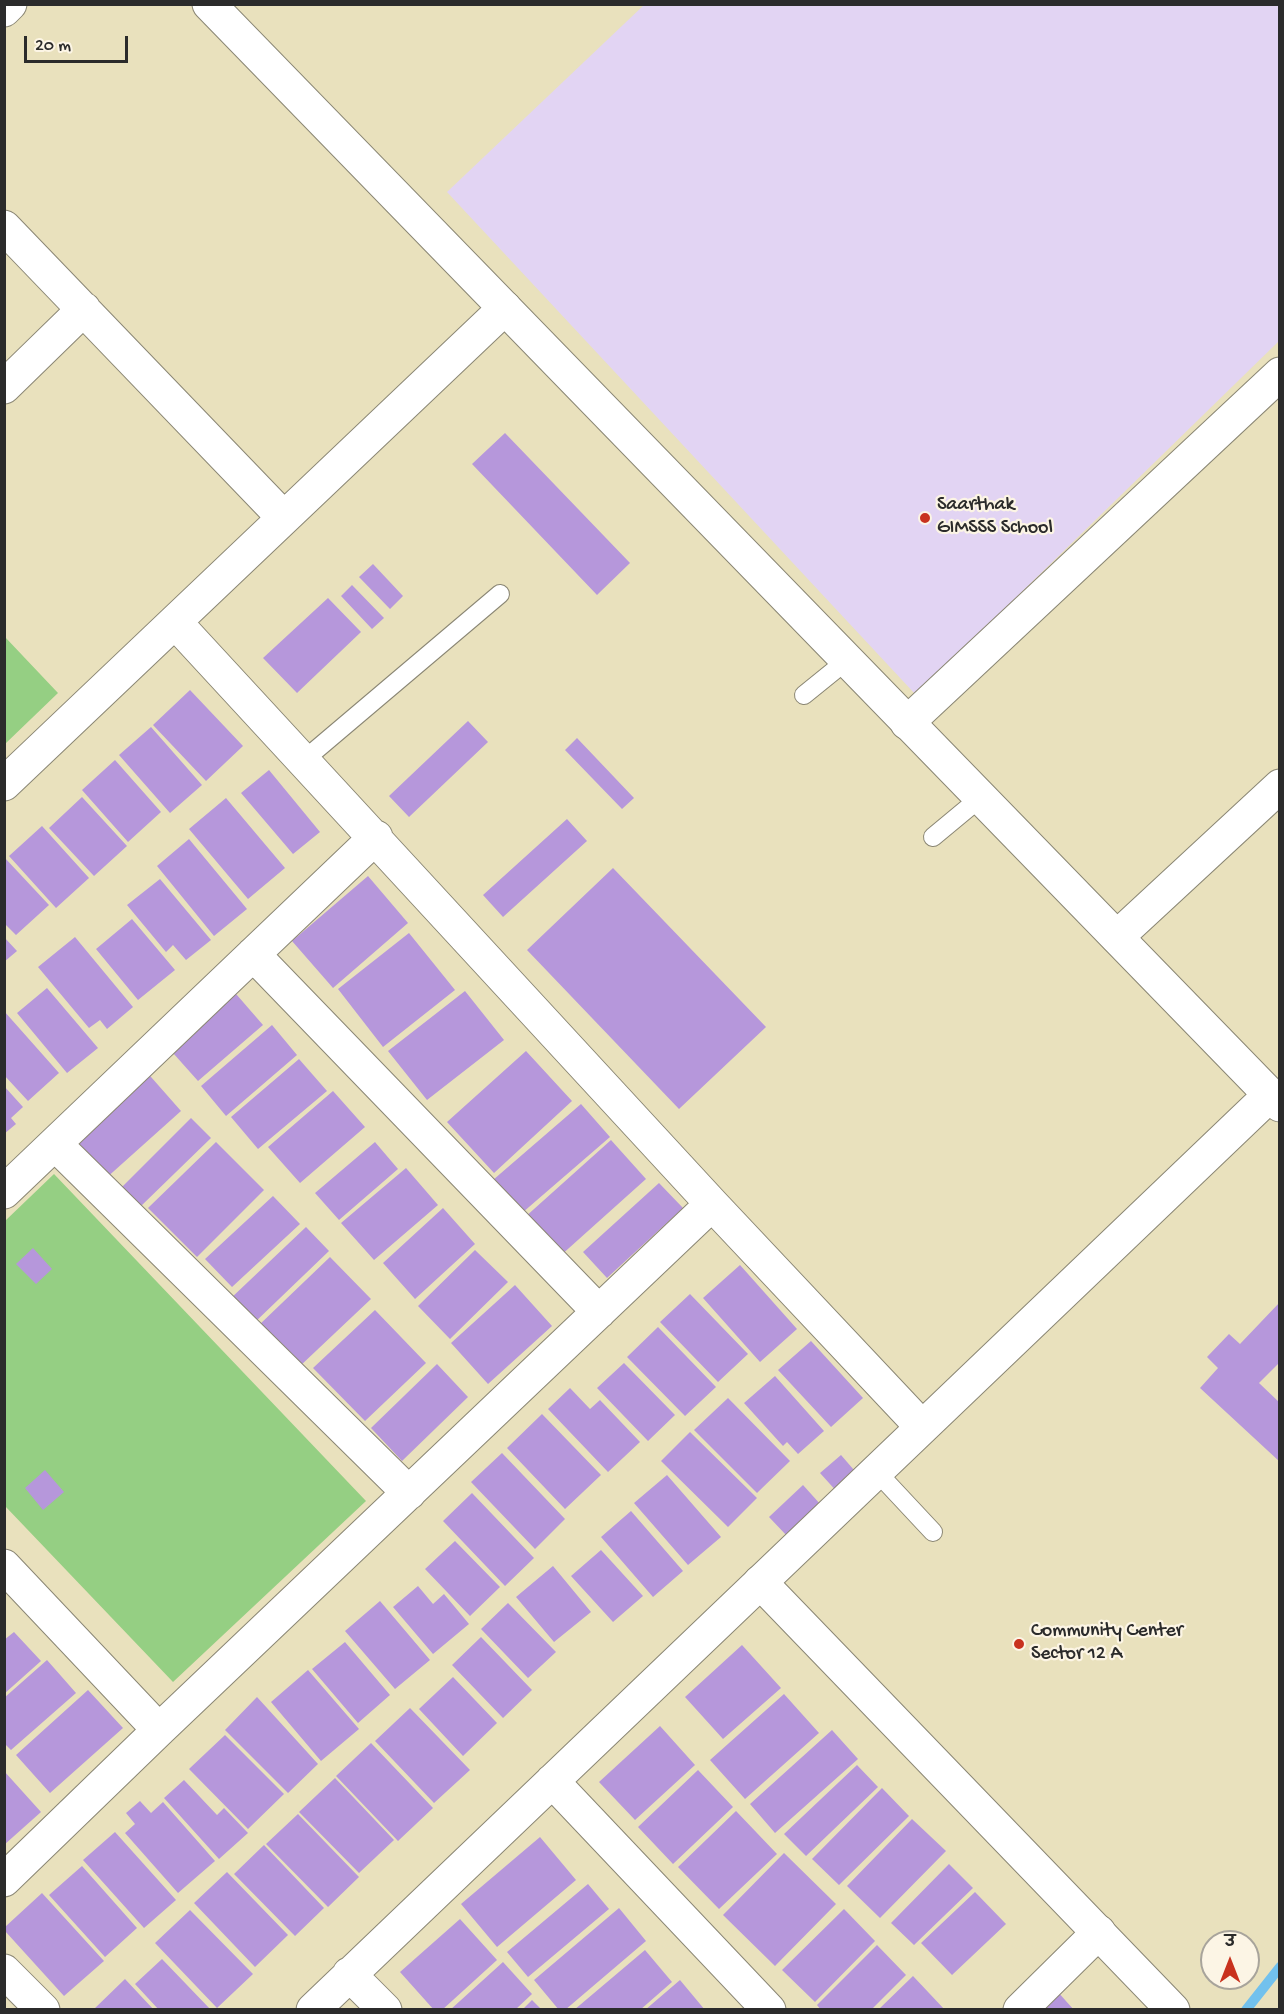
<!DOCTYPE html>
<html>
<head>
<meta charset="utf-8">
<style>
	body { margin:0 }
	#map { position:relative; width:1284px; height:2014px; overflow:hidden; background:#e9e1bd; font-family:"Gochi Hand","Playpen Sans Deva",sans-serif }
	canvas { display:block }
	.frame { position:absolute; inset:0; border:6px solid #2b2b2b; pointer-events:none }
	.north { position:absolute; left:1200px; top:1930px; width:60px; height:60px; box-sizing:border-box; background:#fcf5e5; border:2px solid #a8a49b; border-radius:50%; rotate:0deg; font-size:16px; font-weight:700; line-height:24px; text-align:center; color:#2b2b2b }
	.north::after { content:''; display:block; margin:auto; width:21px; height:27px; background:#c8321e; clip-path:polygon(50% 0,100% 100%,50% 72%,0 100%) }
	.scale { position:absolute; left:24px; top:36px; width:104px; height:27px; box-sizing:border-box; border:3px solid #2b2b2b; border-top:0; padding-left:8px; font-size:18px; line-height:21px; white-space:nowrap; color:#2b2b2b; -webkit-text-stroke:4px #fcf5e5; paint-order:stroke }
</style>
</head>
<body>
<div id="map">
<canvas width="1284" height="2014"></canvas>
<div class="frame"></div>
<div class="north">उ</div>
<div class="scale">20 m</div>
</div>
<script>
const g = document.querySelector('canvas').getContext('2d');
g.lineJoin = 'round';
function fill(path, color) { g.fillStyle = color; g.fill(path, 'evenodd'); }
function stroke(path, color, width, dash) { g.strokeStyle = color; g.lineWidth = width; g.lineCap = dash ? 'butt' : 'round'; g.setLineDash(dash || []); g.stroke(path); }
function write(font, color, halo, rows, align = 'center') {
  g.font = font + ' "Gochi Hand",sans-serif'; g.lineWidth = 4.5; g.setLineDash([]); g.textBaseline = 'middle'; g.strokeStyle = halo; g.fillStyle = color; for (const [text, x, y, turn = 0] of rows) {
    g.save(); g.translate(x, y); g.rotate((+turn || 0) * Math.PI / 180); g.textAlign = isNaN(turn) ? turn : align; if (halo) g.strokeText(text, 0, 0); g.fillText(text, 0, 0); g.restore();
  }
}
const built = new Path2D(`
	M644 5H1279V341L916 695 447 192Z`);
const green = new Path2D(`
	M5 637 58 693 5 744Z
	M54 1174 366 1501 173 1682 5 1506V1221Z`);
const stream = new Path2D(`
	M1246 2010 1280 1967`);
const building = new Path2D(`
	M505 433 630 563 597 595 472 464Z
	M373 564 403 596 390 609 359 577Z
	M352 585 384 618 372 629 341 596Z
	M328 598 361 632 297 693 263 658Z
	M190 690 243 746 206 781 153 725Z
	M468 721 488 742 409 817 389 796Z
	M151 727 202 785 170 813 119 755Z
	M577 738 634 798 622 809 565 750Z
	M115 760 161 812 128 842 82 790Z
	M269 770 320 832 293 854 241 793Z
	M82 797 127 846 94 876 49 828Z
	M226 798 285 868 248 899 189 829Z
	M567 819 587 841 503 917 483 895Z
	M42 826 89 878 56 908 9 856Z
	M189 839 247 909 214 936 157 866Z
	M4 857 49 905 16 935 4 923Z
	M613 868 766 1027 679 1109 527 950Z
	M368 876 408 923 333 988 292 941Z
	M160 879 211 940 186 960 173 945 166 952 127 905Z
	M132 919 175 970 138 1000 96 949Z
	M409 933 455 990 383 1047 338 989Z
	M4 937 17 951 4 962Z
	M75 937 133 1007 107 1029 100 1020 89 1028 38 967Z
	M230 987 263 1025 198 1081 165 1044Z
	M47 988 98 1048 67 1073 17 1013Z
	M465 991 504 1040 427 1100 388 1051Z
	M4 1011 59 1073 28 1101 4 1075Z
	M272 1025 297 1055 226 1116 201 1086Z
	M526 1051 572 1101 494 1173 447 1122Z
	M299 1059 327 1091 258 1149 231 1117Z
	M144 1069 181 1111 104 1180 67 1139Z
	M4 1086 23 1107 11 1118 16 1124 4 1134Z
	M333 1091 365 1127 300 1183 268 1147Z
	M581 1104 610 1137 522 1213 493 1180Z
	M191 1118 211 1138 140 1207 121 1188Z
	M611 1140 646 1179 559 1257 524 1218Z
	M216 1142 264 1190 197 1257 148 1208Z
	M375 1142 398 1169 339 1220 315 1193Z
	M406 1168 438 1205 374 1260 341 1223Z
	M659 1183 683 1208 607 1278 583 1252Z
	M273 1196 300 1224 232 1287 205 1259Z
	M443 1208 475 1244 415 1299 383 1263Z
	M306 1227 329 1251 253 1324 229 1300Z
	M33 1248 52 1269 36 1284 16 1264Z
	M475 1250 508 1282 450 1339 418 1306Z
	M330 1257 371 1299 299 1367 258 1326Z
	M740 1265 797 1329 760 1362 703 1298Z
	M515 1285 552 1326 488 1384 451 1343Z
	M690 1294 748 1354 718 1382 660 1322Z
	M1280 1302V1362L1259 1383 1280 1403V1462L1200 1388 1218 1368 1207 1357 1229 1334 1240 1344Z
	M375 1310 426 1363 365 1421 313 1368Z
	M658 1327 716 1387 685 1416 627 1357Z
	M811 1341 863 1398 831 1427 778 1370Z
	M624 1363 675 1415 648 1441 597 1388Z
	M437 1364 468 1397 402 1461 371 1428Z
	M775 1376 824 1431 798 1454 787 1442 783 1446 744 1403Z
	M570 1388 590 1409 600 1400 640 1442 608 1472 548 1409Z
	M728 1398 790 1461 757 1493 694 1430Z
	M542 1414 601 1475 565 1509 507 1448Z
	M690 1432 757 1498 728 1527 661 1461Z
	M502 1453 565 1519 535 1549 471 1482Z
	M841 1455 860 1477 839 1494 820 1473Z
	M45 1470 64 1492 43 1510 25 1488Z
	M667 1475 721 1537 688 1565 634 1503Z
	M803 1485 821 1505 787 1536 769 1517Z
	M472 1493 534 1558 505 1586 443 1521Z
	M631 1511 683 1571 653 1597 601 1537Z
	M455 1541 500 1587 470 1616 425 1569Z
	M601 1550 643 1596 613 1622 571 1576Z
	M553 1566 591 1612 554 1642 516 1597Z
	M418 1586 433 1604 444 1594 469 1624 433 1654 393 1607Z
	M380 1601 430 1660 395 1689 345 1631Z
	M508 1603 556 1652 528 1678 481 1629Z
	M14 1632 41 1661 4 1694V1640Z
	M481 1637 532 1690 503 1718 452 1665Z
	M345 1642 390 1695 358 1723 312 1669Z
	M742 1645 781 1688 723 1739 685 1697Z
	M47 1660 76 1693 11 1750 4 1743V1698Z
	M308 1670 359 1729 321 1761 271 1702Z
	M453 1677 497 1723 463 1756 419 1709Z
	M88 1690 123 1728 50 1793 16 1755Z
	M784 1694 819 1733 745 1799 710 1760Z
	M257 1697 318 1764 288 1793 225 1730Z
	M410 1708 470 1770 434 1803 375 1741Z
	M660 1726 695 1765 635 1820 599 1782Z
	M832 1730 858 1759 775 1833 750 1804Z
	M225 1735 284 1794 248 1829 189 1769Z
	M371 1743 433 1808 398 1841 336 1776Z
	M857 1765 878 1787 806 1856 784 1834Z
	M698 1770 733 1807 673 1864 638 1827Z
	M4 1771 41 1812 4 1845Z
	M335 1778 394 1840 359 1873 299 1812Z
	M184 1780 217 1815 224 1808 248 1833 219 1859 164 1798Z
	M882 1788 909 1816 839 1885 812 1859Z
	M140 1801 151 1813 163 1802 215 1861 178 1893 125 1833 135 1824 126 1813Z
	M736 1811 777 1854 719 1909 678 1867Z
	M298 1814 359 1877 328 1907 266 1844Z
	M912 1819 946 1851 880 1918 847 1886Z
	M115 1832 176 1900 144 1928 83 1860Z
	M540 1837 576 1880 497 1947 461 1904Z
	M264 1845 324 1908 295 1936 234 1874Z
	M784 1853 836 1904 775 1966 723 1915Z
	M949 1864 973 1888 914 1945 891 1923Z
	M82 1866 137 1928 105 1957 49 1895Z
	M227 1872 288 1935 255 1967 194 1903Z
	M588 1884 609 1909 528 1977 507 1952Z
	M975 1892 1006 1924 952 1975 921 1943Z
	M42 1893 104 1961 64 1996 5 1931V1927Z
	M619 1908 646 1941 565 2010H559L534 1980Z
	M844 1909 875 1941 815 2002 782 1970Z
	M190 1910 253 1974 217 2008 155 1943Z
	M460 1919 497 1960 442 2010H434L400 1972Z
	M877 1945 906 1975 871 2010H821L817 2005Z
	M645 1950 672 1982 640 2010H574Z
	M162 1959 211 2010H159L135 1984Z
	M503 1962 532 1994 515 2010H450Z
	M913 1976 945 2010H878Z
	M125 1979 154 2010H93Z
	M680 1980 705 2010H645Z
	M1057 1991 1074 2010H1037Z
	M532 2000 542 2010H522Z`);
const service = new Path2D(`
	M804 695 846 661
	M304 760 500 594
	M933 837 980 798
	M876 1471 933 1532`);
const minor = new Path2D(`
	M4 10 10 4
	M4 227 284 518
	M4 387 84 309
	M175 622 712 1204 922 1427
	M907 723 1280 374
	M4 784 505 308
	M1117 937 1280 786
	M253 954 599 1312
	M55 1144 409 1493
	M4 1192 376 837
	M4 1566 159 1730
	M552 1781 769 2010
	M4 1880 159 1730 712 1204
	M4 1971 43 2010
	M349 1974 385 2010
	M313 2010 1270 1095
	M1020 2010 1099 1932`);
const tertiary = new Path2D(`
	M209 4 1280 1105
	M760 1582 1173 2010`);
const markers = [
	[925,518,6,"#c8321e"],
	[1019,1644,6,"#c8321e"]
];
const poiNames = [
	["Saarthak",937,506],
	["GIMSSS School",937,529],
	["Community Center",1031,1632],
	["Sector 12 A",1031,1655]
];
fill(built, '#e2d4f3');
fill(green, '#95cf83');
stroke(stream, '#72c1ed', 10);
fill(building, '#b697db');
stroke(service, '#8a8674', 20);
stroke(minor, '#8a8674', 35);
stroke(tertiary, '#8a8674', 35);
stroke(service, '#fff', 18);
stroke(minor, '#fff', 33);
stroke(tertiary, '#fff', 33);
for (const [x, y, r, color] of markers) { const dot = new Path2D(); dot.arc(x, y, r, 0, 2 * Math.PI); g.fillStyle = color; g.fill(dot); stroke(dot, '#fcf5e5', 2); }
write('20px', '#2b2b2b', '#fcf5e5', poiNames, 'left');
</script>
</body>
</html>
